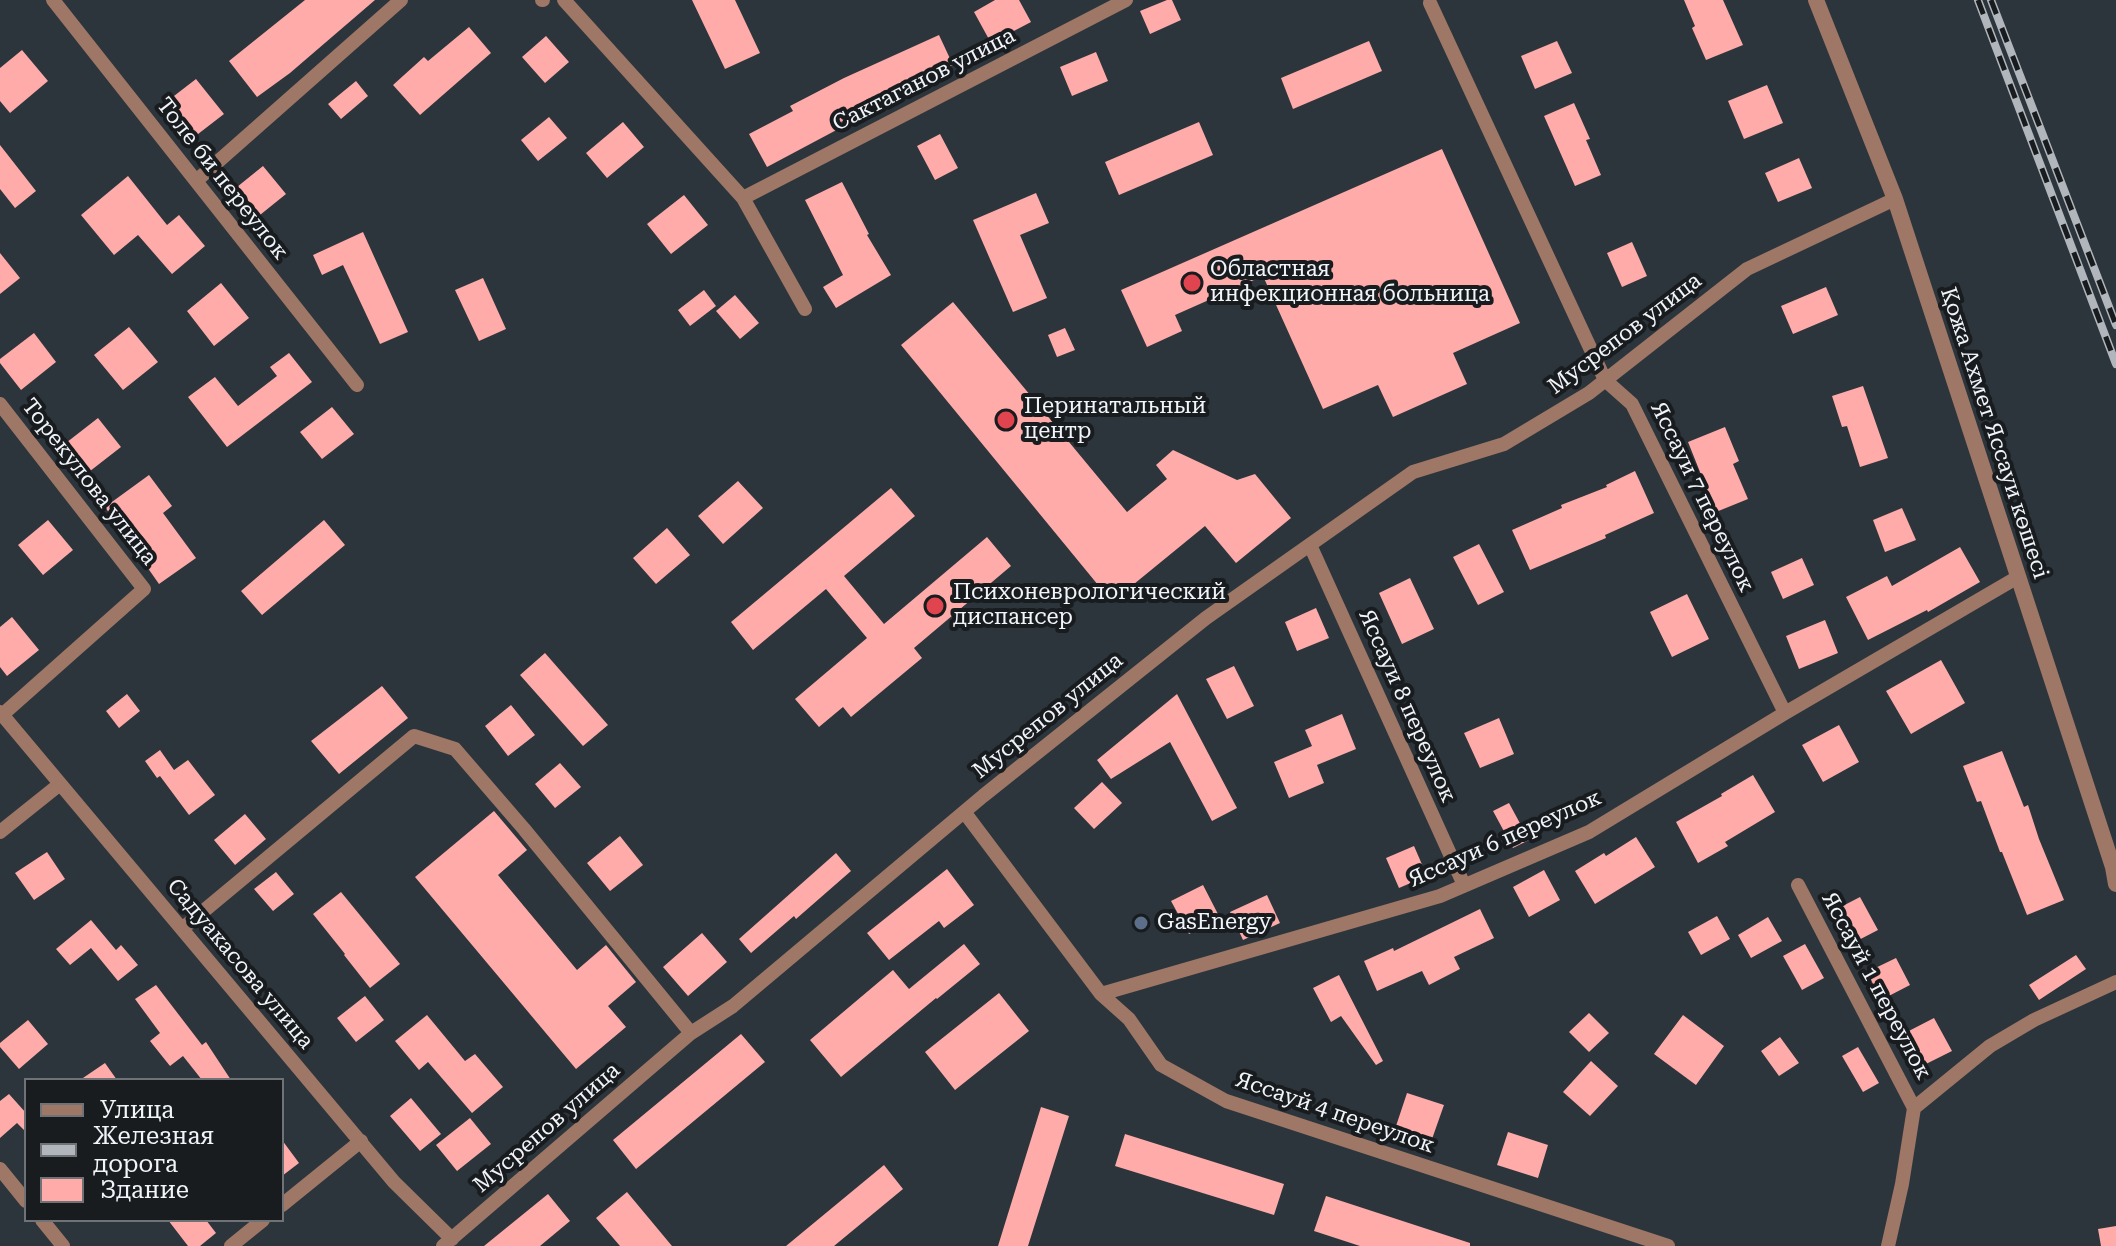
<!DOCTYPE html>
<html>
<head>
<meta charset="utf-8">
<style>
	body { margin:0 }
	#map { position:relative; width:2116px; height:1246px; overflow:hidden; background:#2d353c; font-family:"Roboto Serif",serif }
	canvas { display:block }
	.legend { position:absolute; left:24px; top:1078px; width:260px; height:144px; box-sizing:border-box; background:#181c1f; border:2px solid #6f7377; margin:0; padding:10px 14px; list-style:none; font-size:24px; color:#f1f5fa }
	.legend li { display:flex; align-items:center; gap:16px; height:40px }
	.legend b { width:40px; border:2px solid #6f7377 }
</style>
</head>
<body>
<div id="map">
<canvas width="2116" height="1246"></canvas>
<ul class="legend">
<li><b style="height:10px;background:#9e7766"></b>Улица</li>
<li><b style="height:10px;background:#b1b6bc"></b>Железная дорога</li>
<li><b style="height:22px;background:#feaba9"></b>Здание</li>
</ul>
</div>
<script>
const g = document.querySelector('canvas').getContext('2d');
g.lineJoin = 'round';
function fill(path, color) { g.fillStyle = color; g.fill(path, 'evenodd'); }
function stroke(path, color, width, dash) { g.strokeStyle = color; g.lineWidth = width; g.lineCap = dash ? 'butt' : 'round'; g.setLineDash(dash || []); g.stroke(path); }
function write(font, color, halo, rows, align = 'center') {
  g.font = font + ' "Roboto Serif",serif'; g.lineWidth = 8; g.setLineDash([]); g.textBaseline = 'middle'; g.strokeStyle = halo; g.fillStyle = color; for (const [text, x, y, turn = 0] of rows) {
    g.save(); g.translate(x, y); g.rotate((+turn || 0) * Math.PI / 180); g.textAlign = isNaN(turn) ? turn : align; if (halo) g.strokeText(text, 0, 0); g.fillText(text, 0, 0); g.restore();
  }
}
const building = new Path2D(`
	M305 0H375L290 73 257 97 229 61Z
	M692 0H735L760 53 725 69Z
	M995 0H1019L1031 22 991 43 974 12Z
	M1167 0H1172L1181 20 1150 34 1140 11Z
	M1684 0H1723L1743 45 1706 60 1692 28 1695 26Z
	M469 27 491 53 420 115 393 85 424 57 428 61Z
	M939 35 953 65 896 92 897 94 841 122 844 126 767 167 749 134 793 111 790 106 844 78Z
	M546 36 569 62 545 83 522 57Z
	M1369 41 1382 71 1293 109 1281 78Z
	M1557 41 1572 73 1535 89 1521 56Z
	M22 50 48 81 10 113 0 101V68Z
	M1096 52 1108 81 1072 96 1060 67Z
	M196 79 224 114 189 141 161 106Z
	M356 81 368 96 341 119 328 104Z
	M1767 85 1783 123 1744 139 1728 101Z
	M1574 103 1590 139 1586 140 1601 175 1575 186 1544 116Z
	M549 117 567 138 538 161 521 140Z
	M623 122 644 147 607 178 586 153Z
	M1199 122 1213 155 1119 195 1105 162Z
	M940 134 958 168 935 180 917 146Z
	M0 145 36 191 15 208 0 189Z
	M1442 149 1520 323 1453 353 1467 384 1393 417 1378 385 1323 409 1263 276 1175 315 1182 331 1147 347 1121 290Z
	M1799 158 1812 188 1778 202 1765 173Z
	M263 166 286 194 260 215 237 187Z
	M128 176 167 225 179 215 205 246 172 274 138 235 114 255 81 215Z
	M842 182 869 234 867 235 891 275 836 308 823 287 843 275 805 200Z
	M1036 193 1049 223 1020 235 1047 298 1013 312 973 220Z
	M684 195 708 225 671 254 647 224Z
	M363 232 408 332 380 344 343 265 322 275 313 255Z
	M1632 242 1647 276 1622 287 1607 253Z
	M0 253 20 278 0 294Z
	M483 278 506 329 479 341 455 290Z
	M221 283 249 318 214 346 187 311Z
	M1826 287 1838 315 1793 334 1781 306Z
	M704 290 716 306 690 326 678 310Z
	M735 295 759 323 740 339 716 311Z
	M953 302 1127 512 1167 479 1156 465 1173 450 1237 480 1255 474 1291 518 1236 563 1205 526 1112 602 901 345Z
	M129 327 158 362 123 390 94 355Z
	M1065 328 1075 350 1057 357 1048 335Z
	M34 333 56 362 21 390 0 363V359Z
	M289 353 312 382 227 447 188 397 215 377 238 406 277 376 270 367Z
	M1863 386 1888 458 1860 467 1847 426 1842 427 1832 396Z
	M332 407 354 434 322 459 300 432Z
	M98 418 121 447 85 475 62 446Z
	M1725 427 1739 461 1733 464 1748 499 1716 512 1688 442Z
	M1635 471 1654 513 1605 535 1606 538 1530 570 1512 530 1562 508 1561 505 1607 487 1606 485Z
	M149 475 172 506 163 513 196 558 159 584 105 507Z
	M738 481 763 508 723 544 698 516Z
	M891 488 915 516 844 576 884 624 987 537 1011 566 914 648 922 658 851 717 843 707 819 727 795 699 867 638 826 589 753 650 731 622Z
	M1902 508 1916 540 1885 552 1873 520Z
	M48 520 73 550 43 575 18 545Z
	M324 520 345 545 262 615 241 591Z
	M667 528 690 555 656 584 633 558Z
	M1479 544 1504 592 1478 605 1453 557Z
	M1960 547 1980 582 1928 612 1927 610 1868 640 1846 597 1887 576 1892 586Z
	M1802 558 1814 585 1783 599 1771 572Z
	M1410 578 1434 629 1402 644 1379 593Z
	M1687 594 1709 639 1672 657 1650 612Z
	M1316 608 1329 638 1297 651 1285 622Z
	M12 617 39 650 7 676 0 667V627Z
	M1825 620 1838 653 1799 669 1786 636Z
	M545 653 608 725 583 746 520 675Z
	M1941 660 1965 703 1911 734 1886 691Z
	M1234 666 1254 706 1227 719 1206 679Z
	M382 686 408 718 339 774 311 741Z
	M127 694 140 711 119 728 106 711Z
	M1177 694 1237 808 1212 821 1170 742 1111 779 1097 760Z
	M511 705 535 735 508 756 485 726Z
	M1342 714 1356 749 1317 765 1324 783 1289 798 1274 762 1312 746 1305 730Z
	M1499 718 1514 754 1480 768 1464 733Z
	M1839 725 1859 762 1823 782 1802 745Z
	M160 750 174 770 188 760 215 795 189 815 160 776 157 778 145 761Z
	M2002 751 2024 807 2028 805 2039 839 2064 900 2027 915 2002 852H2000L1981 801 1977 802 1963 766Z
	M560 763 581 787 555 808 535 784Z
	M1753 775 1775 812 1725 842 1728 846 1698 863 1676 822 1722 796 1721 794Z
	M1102 782 1122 803 1094 829 1074 808Z
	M1509 803 1529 840 1513 848 1493 811Z
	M494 811 527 850 498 875 577 970 606 945 636 982 608 1006 626 1027 576 1069 415 877Z
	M245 814 266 839 235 865 214 840Z
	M620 836 643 865 610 891 587 863Z
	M1636 837 1655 867 1595 904 1575 871 1604 853 1606 856Z
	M1414 846 1427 876 1399 888 1386 858Z
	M47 852 65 879 34 900 15 873Z
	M836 853 851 871 796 919 794 916 751 953 739 939Z
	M947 869 974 905 944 928 939 921 889 960 867 933Z
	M1544 870 1560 900 1529 917 1513 887Z
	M276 872 294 894 273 911 254 889Z
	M1203 885 1220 918 1189 934 1171 901Z
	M341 892 400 964 370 988 344 955 345 954 313 914Z
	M1267 895 1280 923 1243 940 1230 912Z
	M1860 897 1878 930 1851 944 1833 911Z
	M1480 909 1494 938 1454 957 1460 969 1429 985 1422 971 1377 991 1364 961 1393 948 1394 951Z
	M1717 916 1730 939 1701 955 1688 932Z
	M1768 917 1782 941 1751 958 1738 935Z
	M91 920 116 950 121 945 138 965 118 981 91 948 70 965 56 949Z
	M702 933 727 962 688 996 663 967Z
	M964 944 980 964 937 999 936 998 841 1077 810 1040 893 970 909 989Z
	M1805 944 1824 978 1802 990 1783 956Z
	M2076 955 2086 969 2039 1000 2029 985Z
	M1896 958 1910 985 1881 1000 1867 972Z
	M1339 975 1383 1061 1376 1065 1341 1016 1331 1022 1313 988Z
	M156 985 202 1045 206 1042 231 1080H202L183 1056 170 1066 150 1041 160 1033 135 999Z
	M999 993 1029 1031 955 1090 925 1052Z
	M365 996 384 1020 356 1042 337 1018Z
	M1589 1013 1609 1033 1589 1052 1569 1032Z
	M427 1015 465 1061 475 1054 503 1087 472 1113 428 1062 419 1070 395 1041Z
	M1683 1015 1724 1046 1696 1085 1654 1054Z
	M1934 1018 1952 1051 1918 1068 1901 1035Z
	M28 1020 48 1044 19 1069 0 1047V1043Z
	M741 1034 765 1062 636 1169 613 1140Z
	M1780 1037 1799 1063 1779 1076 1761 1051Z
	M1858 1047 1879 1083 1863 1092 1842 1056Z
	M1591 1061 1618 1086 1590 1116 1563 1092Z
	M105 1063 117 1080H80Z
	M1407 1093 1444 1105 1432 1139 1396 1126Z
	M9 1094 26 1113V1132L17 1123 0 1138V1101Z
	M411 1098 441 1134 420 1151 390 1116Z
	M1041 1107 1069 1116 1028 1246H998Z
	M470 1118 491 1144 457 1171 436 1145Z
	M1508 1132 1548 1145 1538 1178 1497 1165Z
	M1125 1134 1284 1184 1274 1215 1115 1166Z
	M282 1140 299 1163 282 1176Z
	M884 1165 903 1189 834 1246H786Z
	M627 1192 672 1246H620L596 1218Z
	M548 1194 570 1221 540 1246H484Z
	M1326 1196 1470 1243V1246H1360L1314 1231Z
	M168 1220H206L216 1233 200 1246H188Z
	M2116 1226V1246H2101L2098 1229Z`);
const minor = new Path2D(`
	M53 0 357 385
	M542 0H543
	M564 0 743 198 805 309
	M1430 3 1605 380 1632 404 1785 713
	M196 181 401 0
	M743 198 1126 0
	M0 404 144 589 2 715
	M1310 545 1464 885
	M0 712 394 1182 452 1239
	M965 813 1101 994 1129 1019 1161 1065 1226 1101 1668 1246
	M0 832 60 784
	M1798 885 1914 1108
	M182 929 414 736 455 749 524 829 691 1033
	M1101 994 1440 896 1589 832 1785 713 2018 577
	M0 1169 26 1201
	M282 1205 361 1141
	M42 1220 63 1246
	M231 1246 263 1220
	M443 1246 691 1033 733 1006 983 796 1206 618 1413 472 1504 444 1589 393 1747 269 1895 199
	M1888 1246 1902 1184 1914 1108 1990 1046 2034 1020 2116 982`);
const tertiary = new Path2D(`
	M1816 0 1895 199 2113 867 2116 884`);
const rail = new Path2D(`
	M1978 0 2116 364
	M1991 0 2116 325`);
const markers = [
	[1192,283,10,"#e0444e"],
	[1006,420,10,"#e0444e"],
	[935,606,10,"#e0444e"],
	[1141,923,8,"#5c6f8a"]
];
const streetNames = [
	["Сактаганов улица",924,80,-27],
	["Толе би переулок",222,179,52],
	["Мусрепов улица",1625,334,-37],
	["Қожа Ахмет Яссауи көшесі",1994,433,72],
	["Торекулова улица",89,482,52],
	["Яссауи 7 переулок",1702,497,64],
	["Яссауи 8 переулок",1407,706,66],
	["Мусрепов улица",1048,716,-39],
	["Яссауи 6 переулок",1505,839,-24],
	["Садуакасова улица",240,964,50],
	["Яссауй 1 переулок",1876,986,62],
	["Яссауй 4 переулок",1335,1113,19],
	["Мусрепов улица",547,1128,-41]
];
const poiNames = [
	["Областная",1210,270],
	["инфекционная больница",1210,295],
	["Перинатальный",1024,407],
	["центр",1024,432],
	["Психоневрологический",953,593],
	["диспансер",953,618],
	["GasEnergy",1157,923]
];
fill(building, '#feaba9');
stroke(minor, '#9e7766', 14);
stroke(tertiary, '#9e7766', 16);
stroke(rail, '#b1b6bc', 8);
stroke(rail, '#181c1f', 5, [15]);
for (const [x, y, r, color] of markers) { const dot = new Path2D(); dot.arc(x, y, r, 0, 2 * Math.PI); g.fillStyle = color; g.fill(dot); stroke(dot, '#181c1f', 3); }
write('22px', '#f1f5fa', '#181c1f', streetNames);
write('22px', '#f1f5fa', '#181c1f', poiNames, 'left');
</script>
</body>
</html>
